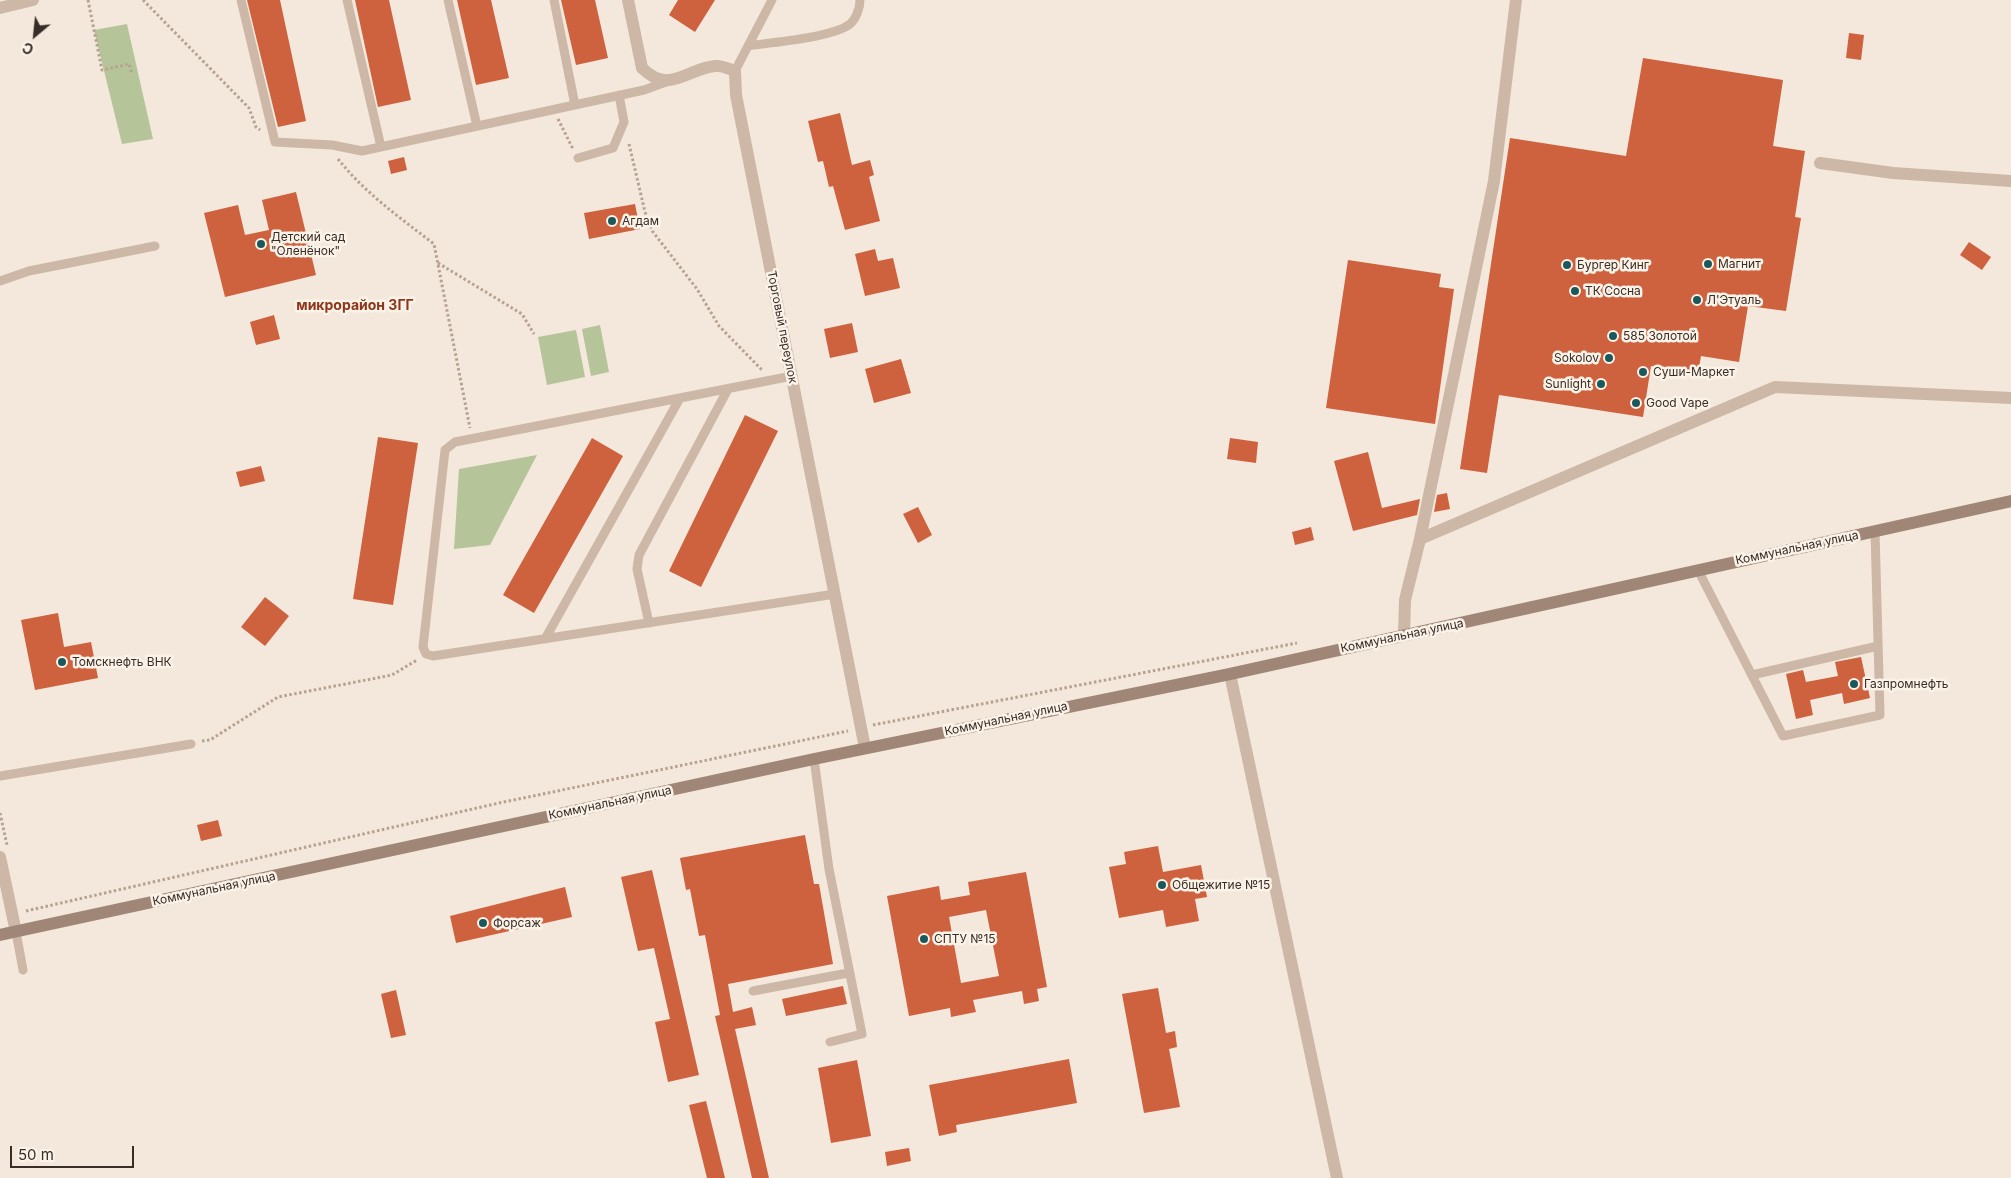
<!DOCTYPE html>
<html>
<head>
<meta charset="utf-8">
<style>
	body { margin:0 }
	#map { position:relative; width:2011px; height:1178px; overflow:hidden; background:#f3e8db; font-family:Inter,sans-serif }
	canvas { display:block }
	.north { position:absolute; left:10px; top:10px; width:50px; height:50px; -webkit-text-stroke:4px #fbf2e8; paint-order:stroke; rotate:208deg; font-size:14px; font-weight:700; line-height:20px; text-align:center; color:#382d27 }
	.north::after { content:''; display:block; margin:auto; width:18px; height:22px; background:#382d27; clip-path:polygon(50% 0,100% 100%,50% 72%,0 100%) }
	.scale { position:absolute; left:10px; top:1146px; width:124px; height:22px; box-sizing:border-box; border:2px solid #382d27; border-top:0; padding-left:6px; font-size:15px; line-height:18px; white-space:nowrap; color:#382d27; -webkit-text-stroke:4px #fbf2e8; paint-order:stroke }
</style>
</head>
<body>
<div id="map">
<canvas width="2011" height="1178"></canvas>
<div class="north">С</div>
<div class="scale">50 m</div>
</div>
<script>
const g = document.querySelector('canvas').getContext('2d');
g.lineJoin = 'round';
function fill(path, color) { g.fillStyle = color; g.fill(path, 'evenodd'); }
function stroke(path, color, width, dash) { g.strokeStyle = color; g.lineWidth = width; g.lineCap = dash ? 'butt' : 'round'; g.setLineDash(dash || []); g.stroke(path); }
function write(font, color, halo, rows, align = 'center') {
  g.font = font + ' Inter,sans-serif'; g.lineWidth = 5; g.setLineDash([]); g.textBaseline = 'middle'; g.strokeStyle = halo; g.fillStyle = color; for (const [text, x, y, turn = 0] of rows) {
    g.save(); g.translate(x, y); g.rotate((+turn || 0) * Math.PI / 180); g.textAlign = isNaN(turn) ? turn : align; if (halo) g.strokeText(text, 0, 0); g.fillText(text, 0, 0); g.restore();
  }
}
const green = new Path2D(`
	M127 24 153 139 122 144 94 30Z
	M600 325 609 372 591 376 582 329Z
	M576 330 585 377 547 385 538 337Z
	M537 455 490 545 454 549 459 469Z`);
const building = new Path2D(`
	M247 0H280L306 121 278 127Z
	M355 0H389L411 100 378 107Z
	M457 0H491L509 78 476 85Z
	M561 0H595L608 58 576 65Z
	M678 0H715L695 32 669 15Z
	M1849 33 1864 35 1861 60 1846 58Z
	M1643 58 1783 80 1773 146 1805 151 1795 217 1801 218 1786 311 1748 306 1739 362 1701 356 1698 374 1651 366 1643 417 1499 395 1487 473 1460 469 1510 138 1626 156Z
	M840 113 852 165 870 160 874 175 869 177 880 221 845 230 833 186 829 187 823 161 818 162 808 121Z
	M404 157 407 170 391 174 388 161Z
	M296 192 316 275 225 297 204 213 238 205 245 235 269 230 262 200Z
	M635 204 640 229 589 239 584 213Z
	M1969 242 1991 257 1982 270 1960 255Z
	M875 249 878 261 893 258 900 288 865 296 855 254Z
	M1348 260 1441 274 1439 287 1454 289 1435 424 1326 408Z
	M274 315 280 339 256 345 250 322Z
	M852 323 858 352 830 358 824 329Z
	M901 359 911 393 874 403 865 369Z
	M745 415 778 431 701 587 669 571Z
	M378 437 418 443 393 605 353 599Z
	M592 438 623 456 534 613 503 595Z
	M1230 438 1258 442 1256 463 1227 459Z
	M1368 452 1382 508 1420 499 1417 515 1353 531 1334 461Z
	M261 466 265 481 240 487 236 472Z
	M1447 493 1450 509 1434 512 1437 495Z
	M918 507 932 535 918 543 903 514Z
	M1311 527 1314 540 1295 545 1292 532Z
	M265 597 289 616 265 646 241 627Z
	M58 613 64 647 91 642 98 678 35 690 21 620Z
	M1861 657 1870 698 1844 704 1842 693 1810 700 1813 715 1796 719 1786 674 1803 670 1806 682 1838 676 1835 662Z
	M218 820 222 836 201 841 197 825Z
	M805 835 814 884H819L833 964 728 984 733 1012 752 1007 756 1025 735 1029 769 1178H752L715 1016 720 1015 705 935 699 936 690 889 686 890 680 858Z
	M1158 846 1163 872 1201 865 1207 897 1195 899 1199 921 1166 927 1163 910 1119 918 1109 867 1126 864 1124 852Z
	M652 870 699 1075 668 1082 655 1022 670 1019 654 948 638 951 621 877Z
	M1026 872 1047 987 1037 989 1039 1001 1024 1004 1022 991 973 1000 976 1012 951 1017 950 1008 909 1016 887 896 939 886 941 900 970 895 968 882ZM986 910 999 976 961 983 949 917Z
	M565 887 572 917 456 943 450 916Z
	M843 986 847 1004 786 1016 782 999Z
	M1158 988 1166 1033 1175 1031 1177 1047 1169 1049 1180 1107 1144 1113 1122 994Z
	M396 990 406 1035 391 1038 381 994Z
	M1069 1059 1077 1103 956 1125 957 1132 939 1136 929 1085Z
	M857 1060 871 1136 831 1143 818 1068Z
	M706 1101 725 1178H707L689 1105Z
	M909 1148 911 1161 887 1166 885 1152Z`);
const path = new Path2D(`
	M88 0 102 70 129 64 132 74
	M143 0 249 108 256 127 260 130
	M558 119 573 149
	M629 144 645 212 653 232 697 289 719 326 762 370
	M338 159C365 193 399 217 434 244L470 428
	M438 263 522 314 534 334
	M873 725 1297 643
	M202 741 210 740 278 697 392 675 417 660
	M0 813 7 845
	M26 911 499 803 848 731`);
const lane = new Path2D(`
	M241 0 275 142 332 145 362 151 644 90 666 82
	M347 0 381 147
	M448 0 477 126
	M554 0 575 105
	M748 46C772 42 832 38 850 24 856 19 860 8 860 0
	M735 71 772 0
	M578 158 613 148 624 122 619 95
	M0 281 29 271 155 246
	M792 376 455 442 445 450 423 647 426 654 433 656 835 594
	M1698 570 1783 736 1880 715 1875 531
	M649 623 637 569 639 555 728 389
	M545 639 680 398
	M1752 675 1878 646
	M814 759 829 869 862 1034 830 1042
	M0 776 191 744
	M16 932 23 970
	M753 991 848 973`);
const street = new Path2D(`
	M628 0 642 68C669 95 686 69 715 66 721 65 729 69 735 71L736 95 865 748
	M0 8 33 0
	M1820 163 1893 173 2011 181
	M1420 539 1775 387 2011 398
	M1404 635 1405 600 1420 539 1494 181 1516 0
	M1230 674 1337 1178
	M0 857 16 932`);
const secondary = new Path2D(`
	M0 935 814 759 1230 674 2011 501`);
const markers = [
	[612,221,5,"#1a585c"],
	[261,244,5,"#1a585c"],
	[1708,264,5,"#1a585c"],
	[1567,265,5,"#1a585c"],
	[1575,291,5,"#1a585c"],
	[1697,300,5,"#1a585c"],
	[1613,336,5,"#1a585c"],
	[1609,358,5,"#1a585c"],
	[1643,372,5,"#1a585c"],
	[1601,384,5,"#1a585c"],
	[1636,403,5,"#1a585c"],
	[62,662,5,"#1a585c"],
	[1854,684,5,"#1a585c"],
	[1162,885,5,"#1a585c"],
	[483,923,5,"#1a585c"],
	[924,939,5,"#1a585c"]
];
const poiNames = [
	["Агдам",622,221],
	["Детский сад",271,237],
	["\"Оленёнок\"",271,251],
	["Магнит",1718,264],
	["Бургер Кинг",1577,265],
	["ТК Сосна",1585,291],
	["Л'Этуаль",1707,300],
	["585 Золотой",1623,336],
	["Sokolov",1599,358,"right"],
	["Суши-Маркет",1653,372],
	["Sunlight",1591,384,"right"],
	["Good Vape",1646,403],
	["Томскнефть ВНК",72,662],
	["Газпромнефть",1864,684],
	["Общежитие №15",1172,885],
	["Форсаж",493,923],
	["СПТУ №15",934,939]
];
const streetNames = [
	["Торговый переулок",782,327,79],
	["Коммунальная улица",1797,548,-12],
	["Коммунальная улица",1402,636,-12],
	["Коммунальная улица",1006,719,-12],
	["Коммунальная улица",610,803,-12],
	["Коммунальная улица",214,889,-12]
];
const neighbourhoodNames = [
	["микрорайон 3ГГ",355,306]
];
fill(green, '#b6c49a');
fill(building, '#ce613e');
stroke(path, '#b8a190', 3, [2.5, 2.5]);
stroke(lane, '#cdb7a6', 9);
stroke(street, '#cdb7a6', 12);
stroke(secondary, '#a08677', 12);
for (const [x, y, r, color] of markers) { const dot = new Path2D(); dot.arc(x, y, r, 0, 2 * Math.PI); g.fillStyle = color; g.fill(dot); stroke(dot, '#fbf2e8', 2); }
write('12px', '#382d27', '#fbf2e8', poiNames, 'left');
write('12px', '#382d27', '#fbf2e8', streetNames);
write('bold 14px', '#8d361b', '#fbf2e8', neighbourhoodNames);
</script>
</body>
</html>
